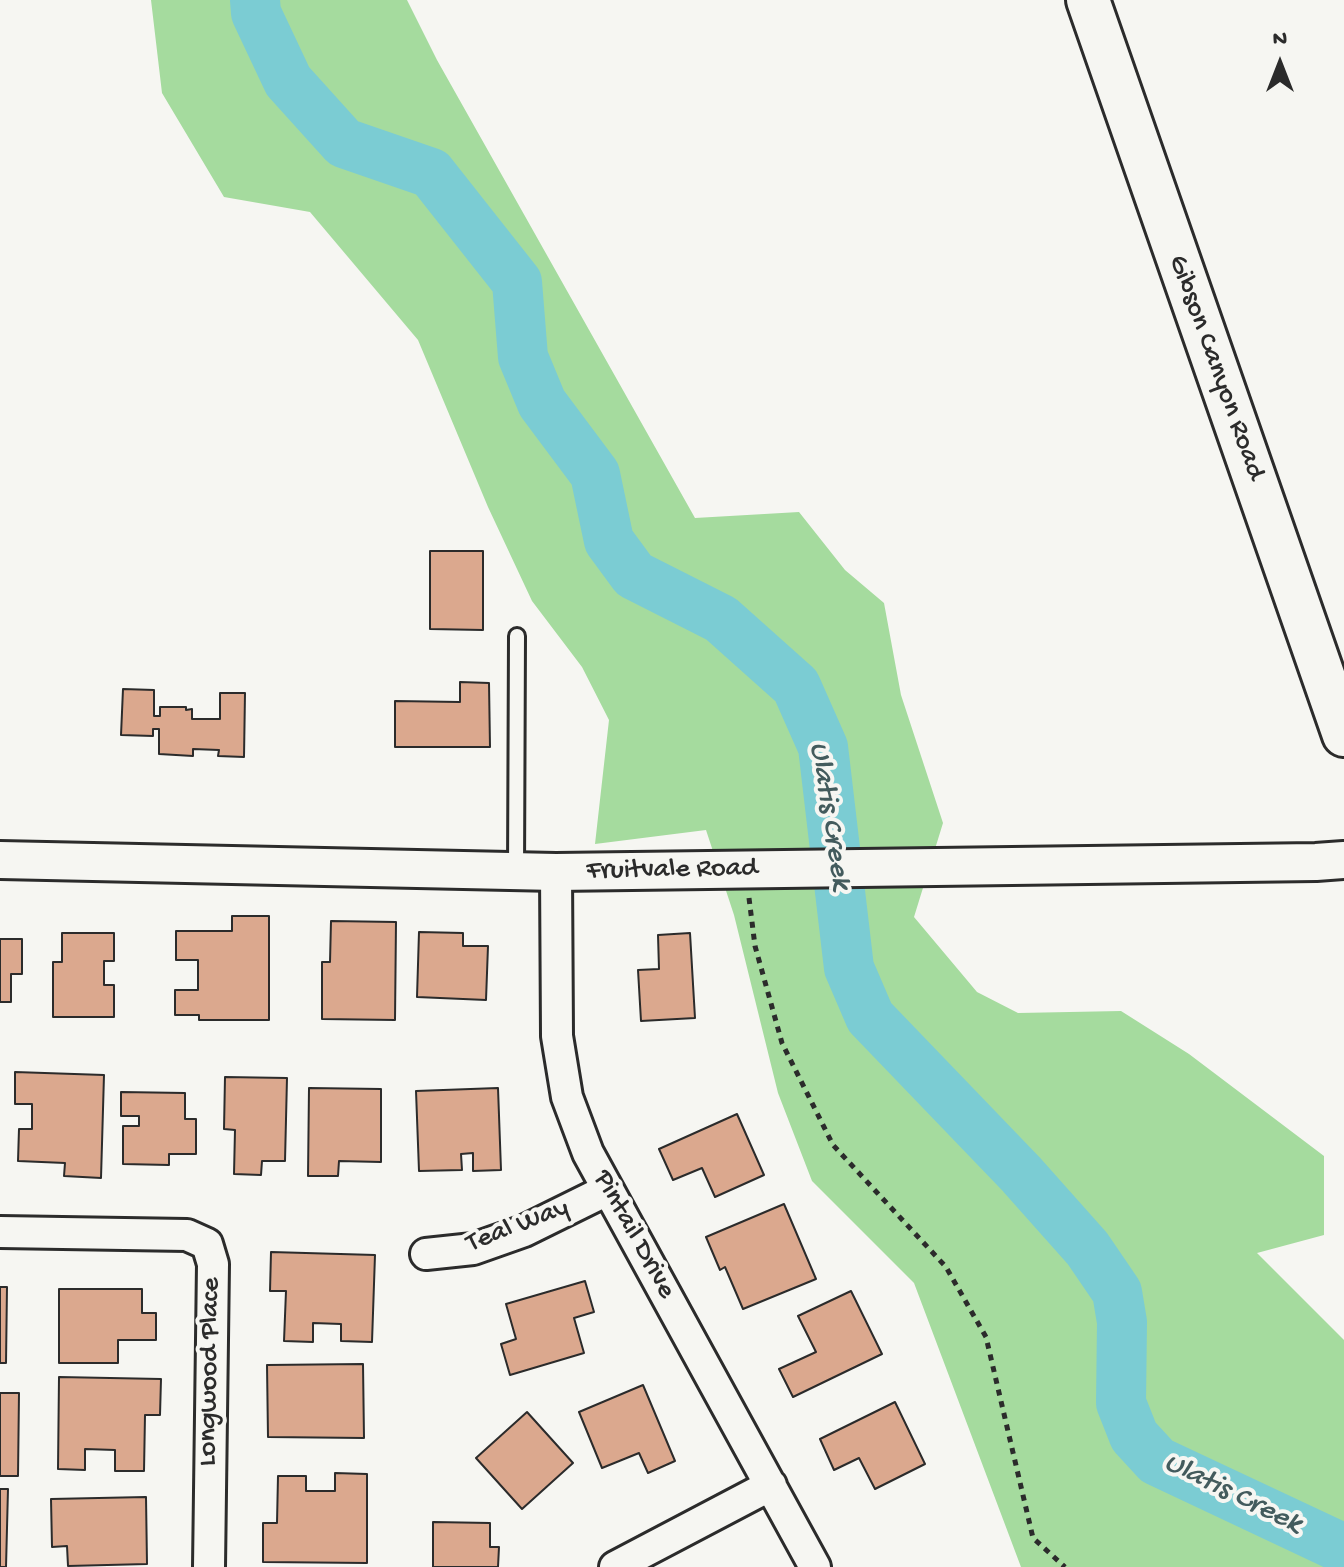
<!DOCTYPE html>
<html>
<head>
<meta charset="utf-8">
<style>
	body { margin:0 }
	#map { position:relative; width:1344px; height:1567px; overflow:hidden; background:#f6f6f2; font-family:"Gochi Hand",sans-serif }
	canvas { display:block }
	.north { position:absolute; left:1240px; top:24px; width:80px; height:80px; -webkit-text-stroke:6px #f6f6f2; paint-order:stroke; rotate:0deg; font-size:22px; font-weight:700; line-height:32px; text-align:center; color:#2b2b2b }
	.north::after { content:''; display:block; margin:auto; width:28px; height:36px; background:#2b2b2b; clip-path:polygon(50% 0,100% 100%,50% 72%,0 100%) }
</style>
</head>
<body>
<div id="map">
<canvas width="1344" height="1567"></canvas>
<div class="north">N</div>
</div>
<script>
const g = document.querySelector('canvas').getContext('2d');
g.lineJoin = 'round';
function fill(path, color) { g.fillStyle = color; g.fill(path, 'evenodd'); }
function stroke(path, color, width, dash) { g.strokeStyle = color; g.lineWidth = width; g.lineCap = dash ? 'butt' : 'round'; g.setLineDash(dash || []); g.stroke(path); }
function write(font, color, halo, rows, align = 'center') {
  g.font = font + ' "Gochi Hand",sans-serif'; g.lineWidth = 8; g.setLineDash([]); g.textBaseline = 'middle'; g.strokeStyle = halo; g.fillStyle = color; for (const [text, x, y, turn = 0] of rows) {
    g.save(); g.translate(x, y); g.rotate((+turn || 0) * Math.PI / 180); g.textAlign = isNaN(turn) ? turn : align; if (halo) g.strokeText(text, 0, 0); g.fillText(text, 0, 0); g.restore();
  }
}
const green = new Path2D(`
	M151 0H407L437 60 695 518 799 512 845 570 884 603 901 695 943 823 914 917 977 992 1018 1013 1121 1011 1189 1054 1324 1156V1235L1257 1253 1344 1340V1567H1021L914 1283 812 1181 778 1093 734 915 706 830 595 844 609 720 582 667 532 601 488 507 418 340 310 212 224 197 162 93Z`);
const river = new Path2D(`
	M255 0 256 13 288 81 344 143 431 173 517 282 523 357 542 403 595 474 609 541 634 575 721 619 796 686 823 747 849 968 870 1017 1022 1175 1087 1248 1117 1292 1122 1322 1121 1403 1134 1436 1157 1461 1344 1549`);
const building = new Path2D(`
	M430 551H483V630L430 629Z
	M460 682 489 683 490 747H395V701L460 702Z
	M123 689 154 690V716H160V707H186V710L192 709V719H220V693H245L244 757 218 756 219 750 193 749V756L159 754V729H153V736L121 735Z
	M232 916H269V1020H199V1015H175V990H198V960H176V931H232Z
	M331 921 396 922 395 1020 322 1019V962H330Z
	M419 932 463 933V946H488L486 1000 417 997Z
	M62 933H114V961H104V985H114V1017H53V962H62Z
	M690 933 695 1018 641 1021 638 970 659 969 658 935Z
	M0 939H22V974H11V1002H0Z
	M15 1072 104 1075 101 1178 64 1176 65 1163 18 1161 19 1129H32V1104H15Z
	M225 1077 287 1078 285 1161H262L261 1175 234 1174 235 1130 224 1129Z
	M309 1088 381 1089V1162L339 1161 338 1176H308Z
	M498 1088 501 1170 473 1171V1153L461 1154 462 1170 419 1171 416 1091Z
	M121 1092 185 1093V1119H196V1154H169V1165L123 1164V1126H139V1116H121Z
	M737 1114 764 1175 715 1197 702 1168 673 1180 659 1149Z
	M784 1204 816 1279 743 1309 725 1267 720 1270 706 1237Z
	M271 1252 375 1255 372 1342 341 1341V1324L313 1323V1342L284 1341 286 1291H270Z
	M585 1281 594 1312 574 1318 584 1353 510 1375 501 1344 516 1339 506 1304Z
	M0 1287H7L6 1363H0Z
	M59 1289H142V1313H156V1340H118V1363H59Z
	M851 1291 882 1354 793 1397 779 1369 816 1352 798 1316Z
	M363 1364 364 1438 268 1437 267 1365Z
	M59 1377 161 1379 160 1415H145L144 1471H115V1450L85 1449V1470L58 1469Z
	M643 1385 675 1461 648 1473 639 1453 602 1468 579 1412Z
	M0 1393H19L18 1476H0Z
	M895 1402 925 1464 875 1489 859 1458 834 1470 820 1439Z
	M527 1412 573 1463 522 1509 476 1458Z
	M335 1473 367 1474V1563L263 1562V1523H277L278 1476H306V1491H335Z
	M0 1489H8L6 1567H0Z
	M146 1497 147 1564 68 1566 67 1546 52 1547 51 1499Z
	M433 1522 490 1523V1547H499L498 1567H433Z`);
const path = new Path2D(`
	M749 898 755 946 782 1043 833 1145 946 1267 986 1337 1033 1538 1065 1567`);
const service = new Path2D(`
	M516 872 517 636`);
const minor = new Path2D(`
	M556 872 557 1036 567 1097 588 1153 815 1567
	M0 1232 187 1235 207 1244 213 1264 209 1567
	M426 1254 473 1249 524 1231 607 1190
	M615 1567 771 1485`);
const tertiary = new Path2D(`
	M0 860 556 872 1316 862 1344 860`);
const secondary = new Path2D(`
	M1088 0 1344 735`);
const streetNames = [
	["Gibson Canyon Road",1215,368,70],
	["Fruitvale Road",672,871,-1],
	["Teal Way",518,1227,-21],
	["Pintail Drive",633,1235,61],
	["Longwood Place",211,1372,-89]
];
const waterNames = [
	["Ulatis Creek",828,816,81],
	["Ulatis Creek",1232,1495,26]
];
fill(green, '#a5db9e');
stroke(river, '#7bccd3', 50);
fill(building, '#dba88e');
stroke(building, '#2b2b2b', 2);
stroke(service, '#2b2b2b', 20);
stroke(minor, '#2b2b2b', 36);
stroke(tertiary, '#2b2b2b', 42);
stroke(secondary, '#2b2b2b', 48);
stroke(path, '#2b2b2b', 5, [6, 6]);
stroke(service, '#f6f6f2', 14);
stroke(minor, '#f6f6f2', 30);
stroke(tertiary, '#f6f6f2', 36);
stroke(secondary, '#f6f6f2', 42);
write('28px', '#2b2b2b', '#f6f6f2', streetNames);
write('italic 30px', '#435b5d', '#f6f6f2', waterNames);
</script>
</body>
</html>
